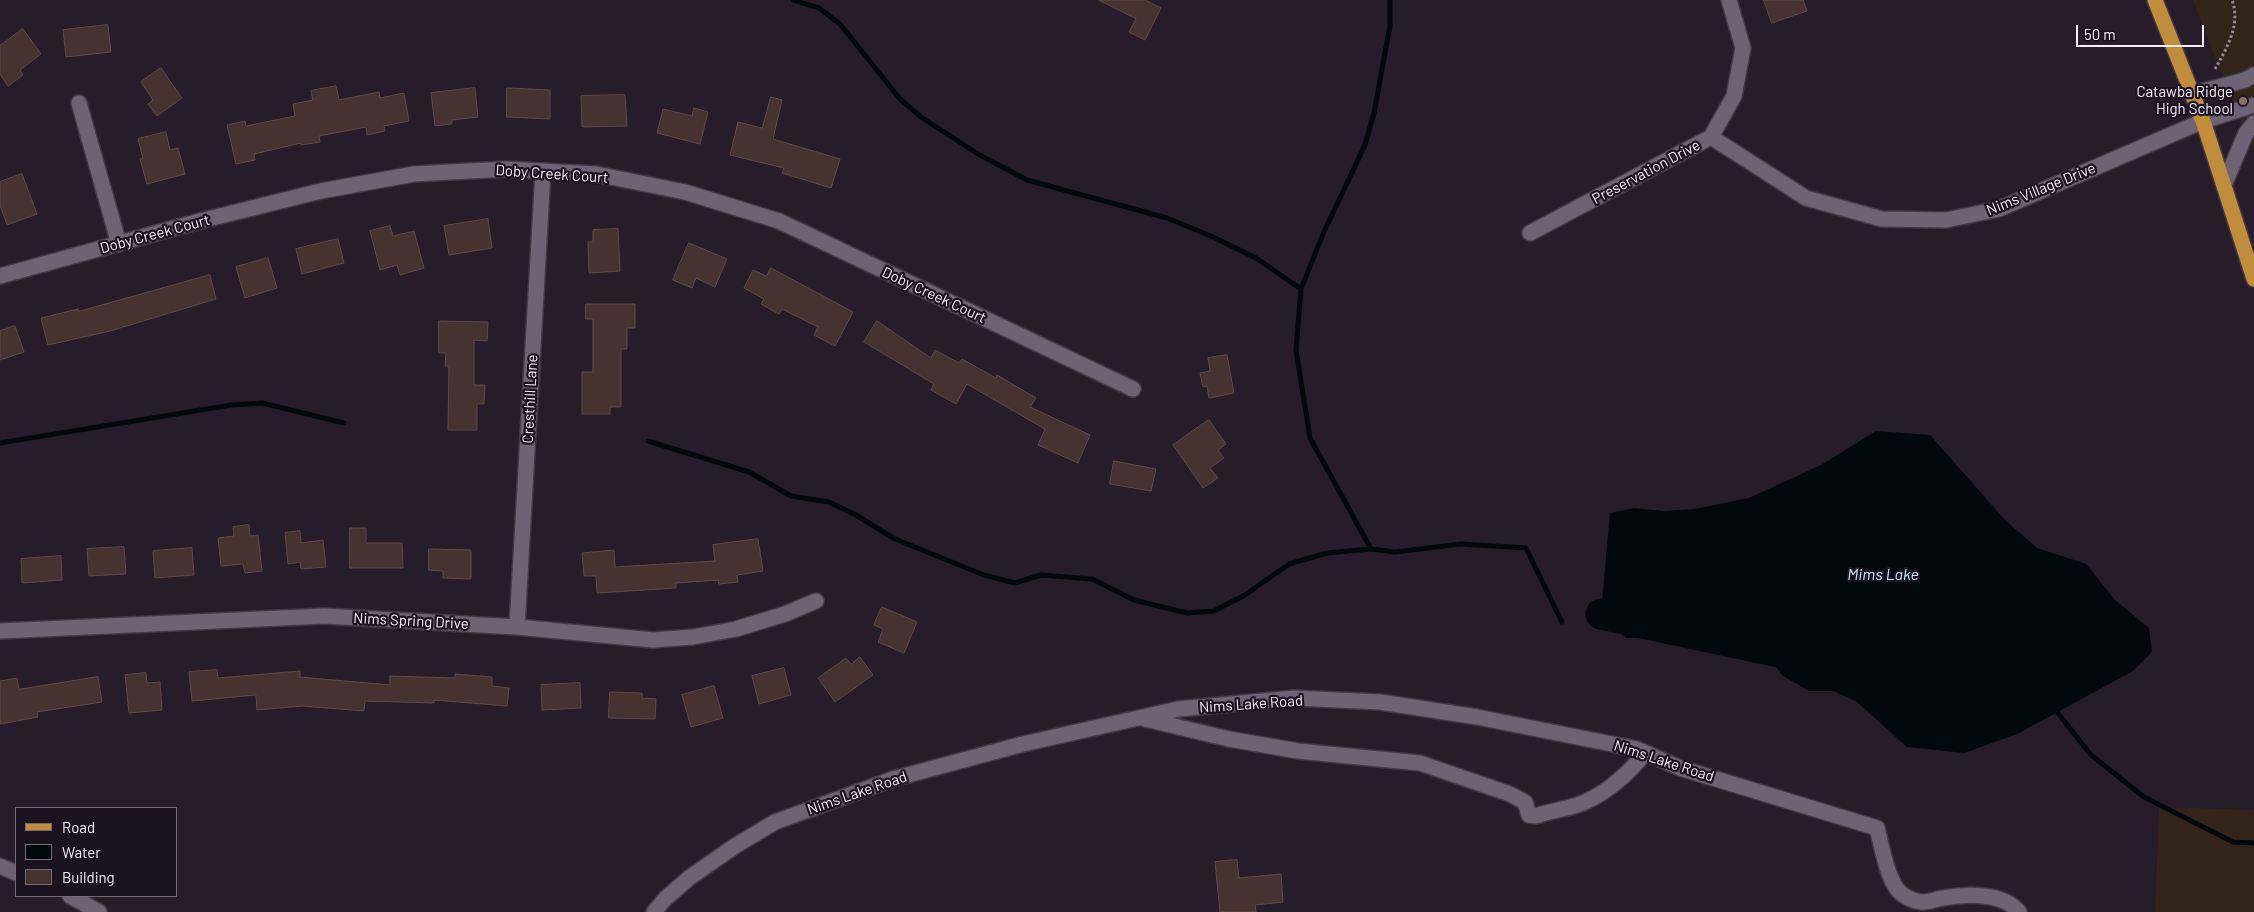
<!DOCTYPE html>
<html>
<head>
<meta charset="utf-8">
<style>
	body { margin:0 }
	#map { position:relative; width:2254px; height:912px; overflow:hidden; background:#261c2a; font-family:Barlow,sans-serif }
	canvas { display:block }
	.legend { position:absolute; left:15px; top:807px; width:162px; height:90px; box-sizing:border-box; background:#1c1321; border:1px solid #736b77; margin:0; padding:6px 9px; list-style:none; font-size:15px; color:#f6eff9 }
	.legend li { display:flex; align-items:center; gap:10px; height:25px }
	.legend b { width:25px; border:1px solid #736b77 }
	.scale { position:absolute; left:2076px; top:25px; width:128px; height:22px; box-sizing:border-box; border:2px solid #f6eff9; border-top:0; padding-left:6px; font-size:15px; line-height:18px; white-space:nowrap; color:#f6eff9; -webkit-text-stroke:4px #1c1321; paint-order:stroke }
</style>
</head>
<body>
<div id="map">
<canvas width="2254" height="912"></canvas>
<ul class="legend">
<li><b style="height:6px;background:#c08e3b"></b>Road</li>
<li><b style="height:14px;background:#01090c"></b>Water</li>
<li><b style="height:14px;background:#46322f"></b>Building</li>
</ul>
<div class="scale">50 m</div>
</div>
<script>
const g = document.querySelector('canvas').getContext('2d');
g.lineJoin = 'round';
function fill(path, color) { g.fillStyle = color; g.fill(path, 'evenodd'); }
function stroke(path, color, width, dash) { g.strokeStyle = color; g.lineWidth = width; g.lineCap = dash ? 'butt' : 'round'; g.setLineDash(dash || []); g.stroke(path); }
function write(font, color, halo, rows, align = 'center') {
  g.font = font + ' Barlow,sans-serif'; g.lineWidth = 4.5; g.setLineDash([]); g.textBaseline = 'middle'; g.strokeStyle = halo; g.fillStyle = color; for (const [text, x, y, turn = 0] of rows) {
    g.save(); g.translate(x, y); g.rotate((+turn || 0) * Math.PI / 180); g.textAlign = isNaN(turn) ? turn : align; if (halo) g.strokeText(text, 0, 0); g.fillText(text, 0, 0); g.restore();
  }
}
const education = new Path2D(`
	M2193 0H2254V152L2212 50Z
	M2159 807 2254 810V912H2155Z`);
const water = new Path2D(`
	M1876 431 1930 435 2005 520 2037 548 2086 564 2115 600 2149 628 2152 652 2133 671 2019 733 1965 753 1907 747 1857 702 1834 691H1809L1783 676 1767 655 1730 635 1626 638 1601 614 1610 513 1634 508 1664 511 1695 509 1749 498 1821 465Z`);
const stream = new Path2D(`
	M793 0 819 8 840 24 900 99 921 117 978 154 1027 180 1167 218 1213 237 1256 258 1301 289
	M648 441 749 472 791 496 829 502 856 515 895 539 984 575 1015 583 1041 575 1092 579 1134 600 1187 613 1214 611 1245 595 1289 564 1327 553 1371 549 1395 552 1461 544 1526 548 1562 622
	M0 443 231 405 262 403 344 423
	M1371 549 1310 438 1296 350 1301 289 1323 234 1365 145 1374 113 1390 26V0
	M2057 712 2091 755 2144 797 2233 842 2254 843`);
const river = new Path2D(`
	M1601 614 1793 655`);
const building = new Path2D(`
	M1099 0H1145L1161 8 1145 40 1129 32 1136 19Z
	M1764 0H1803L1807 11 1772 23Z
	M108 25 111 52 66 57 63 30Z
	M23 29 41 54 20 70 23 75 8 86 0 74V46Z
	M161 68 182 98 157 116 148 104 153 100 141 82Z
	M336 86 339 100 379 92 380 98 404 93 409 121 384 126 385 131 367 135 366 127 319 136 320 142 301 145V143L254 154 255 160 236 164 227 125 245 121 246 126 295 116 293 104 313 100 311 91Z
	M475 88 478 117 452 120V124L435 126 431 93Z
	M507 88 550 90V119L507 117Z
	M625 95 627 126 582 127 581 96Z
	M771 97 782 100 773 139 840 159 831 188 782 173 784 168 730 155 738 122 762 128Z
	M694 108 708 112 700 144 657 133 663 109 692 116Z
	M166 132 170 150 178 148 185 174 147 184 140 159 143 158 138 139Z
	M22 174 37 214 7 225 0 205V182Z
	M488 219 492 248 449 255 444 226Z
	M390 226 393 236 414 231 424 268 400 275 397 265 380 270 370 231Z
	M618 229 620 271 589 273 588 242H593V230Z
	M338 239 344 263 302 274 296 249Z
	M689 243 727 259 715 287 696 278 692 288 673 280Z
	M268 258 277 288 245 298 236 267Z
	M771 268 853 312 835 346 814 335 818 327 782 309 779 314 761 304 764 299 744 288 753 270 766 276Z
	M210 275 216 299 110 331 48 345 41 318 78 309 79 311Z
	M586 304H635V328H627V349H621V407H610V414H582V372H593V319H586Z
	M439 321 488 322 487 341 474 340V385H485L484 404H477V430H448L449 366H445L446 353H439Z
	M877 321 931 358 935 350 959 363 962 359 996 378 997 375 1036 398 1030 407 1090 435 1078 463 1038 445 1045 429 967 384 956 404 931 390 934 384 864 342Z
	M15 326 24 352 0 360V331Z
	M1227 355 1234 393 1209 398 1207 386 1203 387 1200 373 1210 371 1208 358Z
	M1209 420 1226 444 1218 450 1224 458 1210 468 1218 478 1203 488 1173 445Z
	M1114 461 1156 469 1151 491 1110 484Z
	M249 525 250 536 258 535 262 571 245 573 243 564 221 566 218 538 234 536 233 527Z
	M350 528H366V543H402L403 568H350Z
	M300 531 301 543 323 540 326 567 301 569 300 562 288 564 285 533Z
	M758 539 763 571 737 575 738 582 719 584 718 580 676 583V588L597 593 596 576H584L582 553 614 550 615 567 715 561 713 545Z
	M124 547 126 574 89 576 87 549Z
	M192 548 194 575 155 578 153 551Z
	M429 549 471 550V579L443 578V571L429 570Z
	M61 556 62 580 22 583 21 559Z
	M882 607 917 622 904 653 878 642 883 629 874 625Z
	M860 657 873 675 835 702 818 678 846 658 851 664Z
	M784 668 791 695 759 704 752 676Z
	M217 670 218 678 300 671V677L390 685V676L455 678V674L492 677V686L509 688 507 706 434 700V703L365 701 364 711 302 706 257 710 256 695 192 701 189 672Z
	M146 673 147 683 160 682 162 710 129 713 125 675Z
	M98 677 102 702 37 712 38 717 0 724V681L17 678 19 689Z
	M580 683 581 708 542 710 541 685Z
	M714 686 723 718 691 727 682 695Z
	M610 692 642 693V698L656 699 655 719 609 718Z
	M1237 860 1239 878 1281 874 1283 902 1255 905 1256 912H1220L1215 862Z`);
const path = new Path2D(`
	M2215 69C2227 48 2241 24 2232 0`);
const minor = new Path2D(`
	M2192 94 2245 80 2254 75
	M79 103 119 244
	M1711 137 1806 198 1882 219 1946 220 1999 209 2203 121 2254 105
	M2224 185 2246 133 2254 123
	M1530 233 1711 137 1734 96 1743 48 1729 0
	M0 276 200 221 321 191 414 174 506 169 596 174 685 192 779 221 1133 389
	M517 627 543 171
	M0 631 324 616 517 627 653 640 693 637 736 629 785 614 816 601
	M1145 719 1229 739 1298 751 1420 763 1510 794 1525 802 1529 815 1536 816C1552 810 1570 809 1585 802 1609 791 1629 773 1645 753
	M0 866 16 873
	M70 896 99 912
	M654 912 665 899 689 878 735 846 775 822 893 779 1023 744 1178 709 1294 698 1380 702 1477 717 1637 749 1680 768 1877 828C1882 847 1886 873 1897 889 1902 896 1913 901 1921 902 1927 903 1936 899 1943 898 1965 894 2003 892 2019 912`);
const major = new Path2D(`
	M2155 0 2203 121 2254 279`);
const markers = [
	[2243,101,5,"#8d6e63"]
];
const poiNames = [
	["Catawba Ridge",2233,92],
	["High School",2233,109]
];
const streetNames = [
	["Preservation Drive",1646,172,-28],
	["Doby Creek Court",552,174,4],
	["Nims Village Drive",2041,189,-22],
	["Doby Creek Court",155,234,-15],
	["Doby Creek Court",934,295,25],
	["Cresthill Lane",530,399,-87],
	["Nims Spring Drive",411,621,3],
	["Nims Lake Road",1251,704,-4],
	["Nims Lake Road",1664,761,18],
	["Nims Lake Road",857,793,-19]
];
const waterNames = [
	["Mims Lake",1883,575]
];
fill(education, '#332419');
fill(water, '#01090c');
stroke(stream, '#01090c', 5);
stroke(river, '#01090c', 31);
fill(building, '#46322f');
stroke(building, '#604b48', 1);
stroke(minor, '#423946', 18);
stroke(major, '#423946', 18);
stroke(path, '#948b97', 3, [2.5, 2.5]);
stroke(minor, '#6e6374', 15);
stroke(major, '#c08e3b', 15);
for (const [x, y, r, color] of markers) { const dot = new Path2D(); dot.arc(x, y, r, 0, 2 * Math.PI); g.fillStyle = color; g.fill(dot); stroke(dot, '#1c1321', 2); }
write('15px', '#f6eff9', '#1c1321', poiNames, 'right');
write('15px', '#f6eff9', '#1c1321', streetNames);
write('italic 16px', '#c0ebfa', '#1c1321', waterNames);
</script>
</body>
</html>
